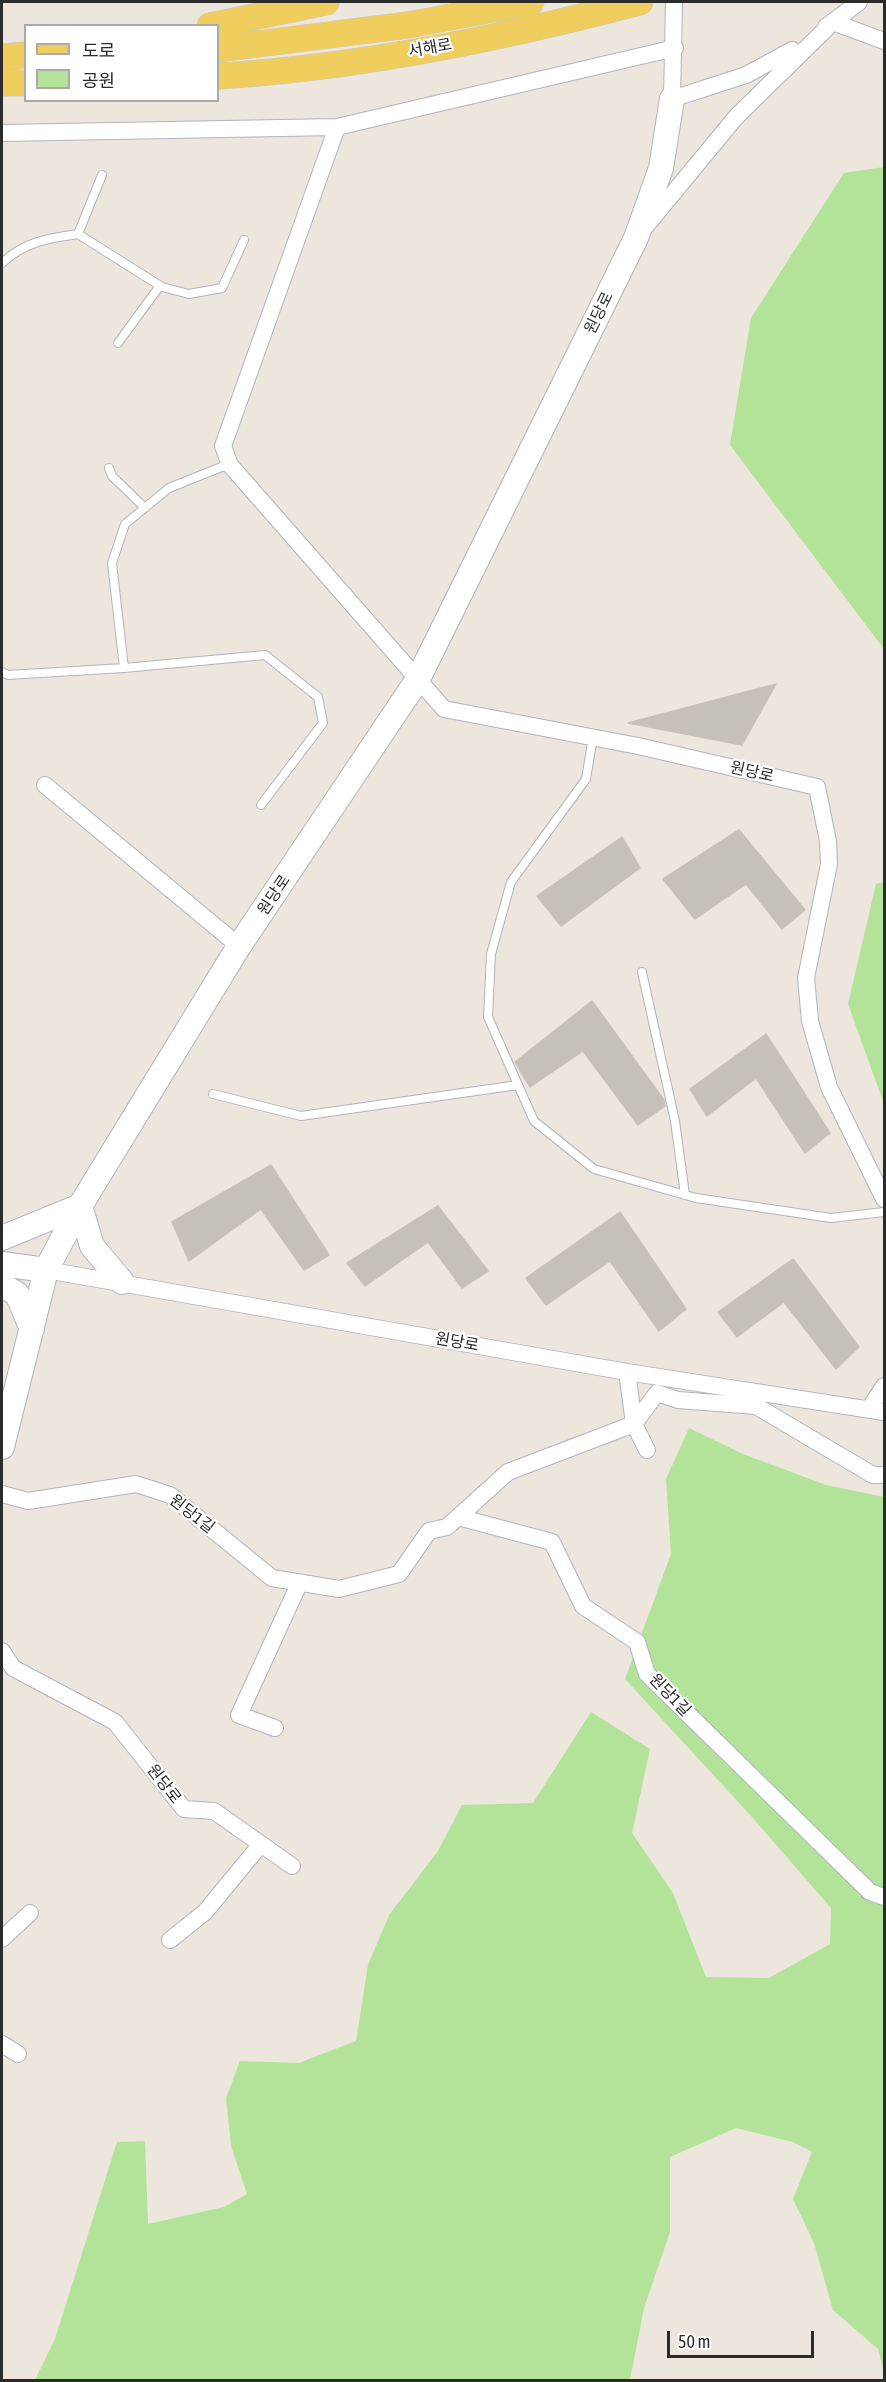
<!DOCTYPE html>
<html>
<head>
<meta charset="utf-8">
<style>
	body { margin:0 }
	#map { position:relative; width:886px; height:2382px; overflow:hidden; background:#ece6dd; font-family:"Asap Condensed","Noto Sans KR",sans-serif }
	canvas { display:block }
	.frame { position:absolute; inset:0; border:3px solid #2b2b2b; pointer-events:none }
	.legend { position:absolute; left:24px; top:24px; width:195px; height:78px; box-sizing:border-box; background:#fff; border:2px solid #aaa; margin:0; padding:8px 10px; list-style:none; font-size:18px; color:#2b2b2b }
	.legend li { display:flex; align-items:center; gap:12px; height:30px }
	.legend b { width:30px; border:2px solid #aaa }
	.scale { position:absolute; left:667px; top:2331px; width:147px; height:27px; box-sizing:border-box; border:3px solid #2b2b2b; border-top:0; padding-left:8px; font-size:18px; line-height:21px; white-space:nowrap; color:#2b2b2b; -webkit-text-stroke:4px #fff; paint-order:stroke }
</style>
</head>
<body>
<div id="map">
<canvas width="886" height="2382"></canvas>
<div class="frame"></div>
<ul class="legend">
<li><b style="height:8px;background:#f0ce5e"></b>도로</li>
<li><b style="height:16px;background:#b2e399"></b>공원</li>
</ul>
<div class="scale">50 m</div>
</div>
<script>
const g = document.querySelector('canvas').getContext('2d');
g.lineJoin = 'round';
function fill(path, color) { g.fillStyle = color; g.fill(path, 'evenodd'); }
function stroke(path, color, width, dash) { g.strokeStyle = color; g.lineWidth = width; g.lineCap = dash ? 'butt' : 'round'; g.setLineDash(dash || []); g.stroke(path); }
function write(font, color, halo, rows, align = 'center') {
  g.font = font + ' "Asap Condensed","Noto Sans KR",sans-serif'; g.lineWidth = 4.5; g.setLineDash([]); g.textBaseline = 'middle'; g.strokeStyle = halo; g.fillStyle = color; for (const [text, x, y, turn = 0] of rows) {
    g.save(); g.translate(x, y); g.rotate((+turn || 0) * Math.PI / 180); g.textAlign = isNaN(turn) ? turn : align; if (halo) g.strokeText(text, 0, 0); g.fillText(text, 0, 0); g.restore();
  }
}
const green = new Path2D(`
	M884 167V649L730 445 751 318 844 173Z
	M884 882V1104L848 1004 876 884Z
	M689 1428 743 1454 826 1485 884 1497V2373L878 2349 833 2310 814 2243 793 2199 812 2152 793 2142 736 2128 670 2157V2232L644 2308 630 2380H35L55 2339 117 2142 145 2141 148 2224 224 2207 247 2194 231 2146 226 2098 240 2061 299 2063 356 2041 368 1965 389 1915 438 1851 462 1805 533 1803 591 1712 650 1749 632 1833 673 1893 706 1977 769 1978 830 1944 831 1908 752 1817 625 1679 671 1554 666 1479Z`);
const building = new Path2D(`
	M776 684 742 745 628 723Z
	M739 830 805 910 782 929 746 884 695 919 663 879Z
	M622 837 640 868 561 926 537 896Z
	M592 1001 664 1100 665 1106 638 1125 583 1051 530 1087 515 1062Z
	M766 1034 830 1133 805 1153 756 1078 707 1116 690 1089Z
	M271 1165 329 1255 304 1270 261 1209 189 1261 172 1222Z
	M438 1206 488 1271 462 1288 428 1242 365 1286 347 1263Z
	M620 1212 686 1309 659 1331 610 1261 546 1305 526 1278Z
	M793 1259 859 1347 836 1369 784 1302 737 1337 718 1312Z`);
const lane = new Path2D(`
	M78 234 102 175
	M2 263C24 242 49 238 78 234L162 287 189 294 222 288 244 240
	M118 343 159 287H162
	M229 464 169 488 125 524 112 563 124 668 265 655 318 697 323 723 261 805
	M109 468 112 476 144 507
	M2 672 8 675 124 668
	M593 737 586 779 511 882 491 954 488 1017 534 1121 594 1169 696 1198 831 1218 884 1212
	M642 972 675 1121 685 1195
	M213 1094 301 1116 518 1085`);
const street = new Path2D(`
	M674 2 672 99 746 75 792 50
	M826 27 859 2
	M337 127 223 446 230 465 444 709 638 746 817 787 828 841 829 864 806 978 810 1021 829 1087 884 1199
	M2 133 337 127 675 48
	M646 226 736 117 833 22 884 41
	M45 785 239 946
	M46 1270 627 1372 884 1412
	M627 1372 634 1424 647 1450
	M869 1409 884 1386
	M2 1494 28 1501 136 1484 170 1495 272 1578 339 1589 399 1574 429 1531 447 1527 508 1472 634 1424 657 1393 678 1400 756 1406 873 1475H884
	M458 1517 552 1542 583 1606 637 1642 647 1674 870 1892 884 1897
	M2 1651 13 1668 115 1722 184 1809 214 1811 292 1866
	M275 1728 239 1715 299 1584
	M2 1939 30 1913
	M170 1940 205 1912 261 1844
	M2 2044 18 2054`);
const secondary = new Path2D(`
	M2 1238 80 1206 92 1246 122 1282
	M2 1264 46 1270
	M2 1285 17 1294 32 1329
	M2 1447 46 1270 80 1206 239 946 418 679 636 238 661 168 672 99`);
const primary = new Path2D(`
	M210 26 326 2
	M218 49 408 25 531 2
	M2 57 26 55
	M218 76C355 68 507 37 640 2
	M2 83H26`);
const streetNames = [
	["서해로",430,48,-10],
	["원당로",599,313,-64],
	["원당로",752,772,13],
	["원당로",274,895,-56],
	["원당로",457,1342,10],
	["원당1길",192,1514,38],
	["원당1길",670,1695,46],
	["원당로",164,1784,52]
];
fill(green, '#b2e399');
fill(building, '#c5c0b8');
stroke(building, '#c8c2b6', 1.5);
stroke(lane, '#b1b3be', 10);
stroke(street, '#b1b3be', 18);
stroke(secondary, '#b1b3be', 26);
stroke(primary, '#c8c8c8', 27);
stroke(lane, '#fff', 8);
stroke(street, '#fff', 16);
stroke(secondary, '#fff', 24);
stroke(primary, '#f0ce5e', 26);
write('16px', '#2b2b2b', '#fff', streetNames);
</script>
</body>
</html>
